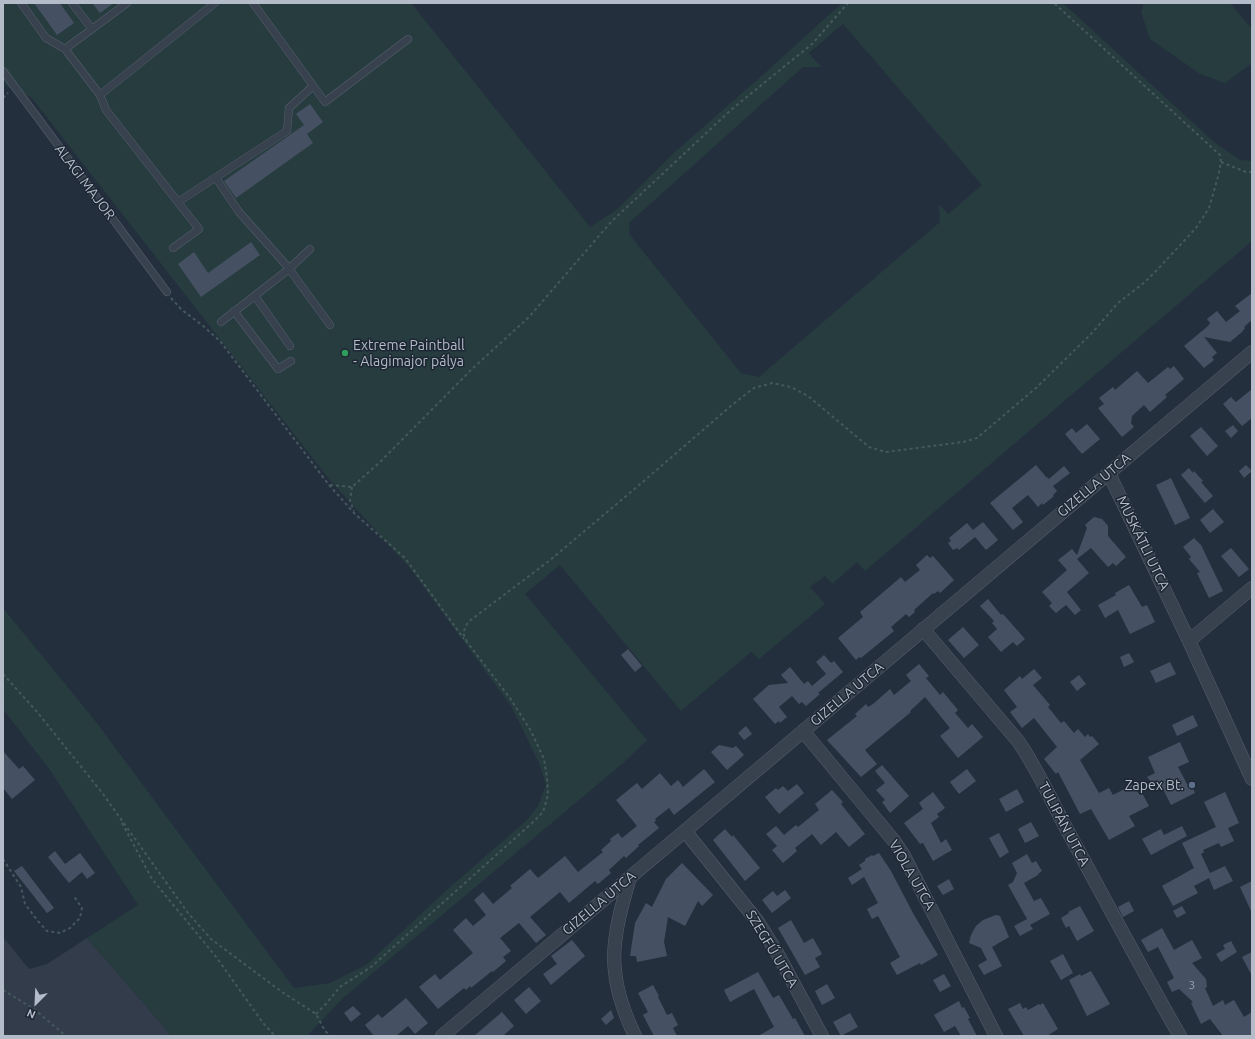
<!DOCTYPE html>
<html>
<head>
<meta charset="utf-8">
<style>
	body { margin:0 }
	#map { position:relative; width:1255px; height:1039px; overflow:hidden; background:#242f3e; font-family:Ubuntu,sans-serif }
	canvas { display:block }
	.frame { position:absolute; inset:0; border:4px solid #b4bcc9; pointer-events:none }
	.north { position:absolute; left:16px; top:983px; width:40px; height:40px; -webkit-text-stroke:3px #1d2633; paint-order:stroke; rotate:204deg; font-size:11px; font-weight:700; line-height:16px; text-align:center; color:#b4bcc9 }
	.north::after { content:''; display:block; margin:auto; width:14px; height:18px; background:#b4bcc9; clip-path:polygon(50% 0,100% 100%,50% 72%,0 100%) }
</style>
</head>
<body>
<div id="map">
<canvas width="1255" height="1039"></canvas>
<div class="frame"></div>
<div class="north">N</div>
</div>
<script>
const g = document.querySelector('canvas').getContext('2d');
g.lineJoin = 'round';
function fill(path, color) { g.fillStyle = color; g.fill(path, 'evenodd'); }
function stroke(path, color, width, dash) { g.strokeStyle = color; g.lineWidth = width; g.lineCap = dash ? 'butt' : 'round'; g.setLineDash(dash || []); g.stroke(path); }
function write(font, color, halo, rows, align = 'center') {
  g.font = font + ' Ubuntu,sans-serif'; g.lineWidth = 3; g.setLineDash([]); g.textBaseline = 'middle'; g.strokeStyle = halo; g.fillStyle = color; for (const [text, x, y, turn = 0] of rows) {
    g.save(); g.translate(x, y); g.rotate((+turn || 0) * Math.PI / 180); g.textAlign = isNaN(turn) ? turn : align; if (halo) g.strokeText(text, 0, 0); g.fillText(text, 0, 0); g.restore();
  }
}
const airport = new Path2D(`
	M3 937 29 969 47 964 87 938 172 1036H3Z`);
const green = new Path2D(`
	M3 3H411L590 227 616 210 676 151 766 72 842 3H1063L1214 142 1240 160 1252 161V241L865 571 857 562 832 584 825 576 810 587 825 604 759 659 751 652 681 711 560 565 525 594 647 740 622 764 342 999 307 1036H172L87 938 138 905 50 770 3 709V608L93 718 294 988 330 983 366 965 450 887 526 821 538 806 546 785 539 763 511 706 409 567 329 479 31 97 7 87 3 81ZM843 24 982 185 948 214 939 204 940 222 759 377 741 373 629 234 630 222 803 67H821L809 53Z
	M1144 3H1230L1252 29V63L1225 83 1200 74 1150 39 1141 12Z`);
const building = new Path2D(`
	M34 3H60L74 23 57 35Z
	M92 3H114L100 13Z
	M310 104 323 122 307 134 313 143 236 198 224 181 304 125 296 114Z
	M251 242 260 255 201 297 178 264 194 252 208 273Z
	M1252 293V320L1244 327 1245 328 1242 332 1230 342 1204 337 1217 353 1212 357 1214 360 1204 368 1184 346 1208 326 1210 323 1207 319 1217 311 1226 322 1240 311 1235 306Z
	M1174 366 1184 379 1165 395 1167 397 1150 412 1144 405 1132 416 1131 423 1134 427 1122 437 1098 408 1104 404 1099 398 1113 387 1115 390 1137 371 1148 383 1168 367 1170 369Z
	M1252 389V418L1242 426 1223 404 1231 397 1236 402Z
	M1087 424 1100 439 1082 454 1065 434 1072 428 1076 433Z
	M1233 425 1238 431 1231 438 1225 431Z
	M1201 427 1218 446 1207 456 1190 436Z
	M1036 465 1047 478V477L1049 479 1064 466 1070 473 1053 486 1057 491 1053 495 1054 496 1043 505 1042 503 1038 507 1028 495 1012 508 1023 522 1013 530 990 503Z
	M1246 465 1252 471 1244 478 1239 471Z
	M1189 468 1193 473 1194 471 1203 481 1201 482 1213 496 1205 503 1181 475Z
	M1171 478 1190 518 1175 525 1156 485Z
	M1213 509 1224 522 1210 533 1200 520Z
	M1094 517 1102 519 1108 526V536L1126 557 1116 566 1113 563 1108 567 1091 548 1077 559 1089 573 1067 592 1081 610 1075 615 1066 605 1056 613 1049 606 1052 603 1042 592 1067 570 1058 560 1072 549 1077 555 1087 528 1085 525Z
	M983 522 998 540 986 550 975 537 959 550 957 548 953 550 948 543 951 541 949 538 967 523 973 530Z
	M1194 538 1201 545 1223 591 1209 598 1197 573 1200 572 1189 559 1191 557 1183 547Z
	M1231 548 1249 569 1239 577 1221 556Z
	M927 555 930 558 933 556 954 580 940 593 938 591 934 594 933 593 914 610 915 612 909 617 906 614 891 627 894 631 861 658 859 657 856 660 838 638 863 617 860 612 901 577 905 582 920 570 916 565Z
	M1129 585 1142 607 1147 605 1155 622 1130 634 1118 610 1105 618 1098 605 1116 595 1115 593Z
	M988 599 1001 615 1003 614 1025 639 1017 646 1013 642 1001 652 988 637 997 629 992 623 994 621 980 606Z
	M963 627 979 645 964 658 948 640Z
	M628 649 642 666 635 672 621 655Z
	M1129 653 1134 662 1124 667 1120 657Z
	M824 655 831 663 834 661 843 672 818 693 820 694 806 706 802 702 799 704 792 696 779 707 787 717 780 723 779 721 775 724 753 699 769 685 788 683 781 675 790 667 804 684 808 681 812 686 826 674 816 662Z
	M1170 662 1176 674 1156 683 1150 671Z
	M919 664 929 676 926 678 940 695 943 692 958 710 955 713 968 728 972 724 983 737 958 758 940 736 950 728 925 697 910 711 911 712 865 750 877 764 861 777 827 740 857 716 855 714 866 704 868 707 873 704 890 689 894 695 911 681 906 675Z
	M1034 669 1042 678 1033 685 1050 705 1048 707 1061 723 1064 721 1074 733 1078 729 1085 737 1088 734 1090 737 1092 736 1099 744 1080 760 1099 793 1109 788 1113 795 1132 785 1140 795 1142 793 1149 806 1129 816 1135 826 1109 840 1091 809 1080 814 1058 772 1056 774 1044 759 1057 747 1034 718 1022 728 1010 712 1017 707 1004 690 1020 676 1022 679Z
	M1079 675 1086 684 1077 691 1070 682Z
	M1193 715 1198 726 1177 736 1172 725Z
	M746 726 752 734 744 740 738 733Z
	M1180 742 1189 762 1178 767 1187 784 1190 782 1195 793 1171 805 1160 783 1154 786 1147 777 1155 773 1148 757Z
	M719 745 733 748 736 746 744 755 727 770 711 752Z
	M3 751 19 769 23 766 35 780 12 799 3 788Z
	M882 765 909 796 890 813 882 802 885 800 876 790 885 783 875 771Z
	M704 769 715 782 674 815 669 808 655 819 656 821 654 822 659 828 638 845 639 846 626 858 624 856 609 870 611 873 598 884 595 881 569 903 560 892 530 917 546 935 536 943 519 923 500 938 511 951 503 957 506 961 493 972 492 971 471 988 470 986 466 990 464 988 438 1009 419 987 435 974 440 980 473 953 453 930 466 918 473 926 486 915 474 900 483 892 493 904 512 888 510 886 530 869 538 878 565 856 578 872 603 852 601 850 611 841 610 839 618 833 622 838 637 826 616 800 637 783 642 789 660 773 671 786 678 780 683 787Z
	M967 769 976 781 959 794 950 782Z
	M797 784 804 793 779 814 765 797 776 788 778 790 783 786 788 791Z
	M1017 789 1024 802 1006 812 999 799Z
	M832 790 843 802 841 804 865 834 849 847 836 832 821 845 812 834 795 848 797 851 783 863 772 850 777 846 766 834 776 826 784 835 796 825 798 827 819 810 815 804Z
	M933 792 945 808 937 814 939 817 931 823 941 843 946 839 952 850 933 861 923 843 920 844 904 823 923 809 919 803Z
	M1225 792 1239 823 1228 828 1234 841 1221 847 1219 843 1203 850 1204 852 1201 854 1210 873 1225 866 1233 881 1214 890 1209 878 1194 886 1198 893 1173 906 1162 886 1194 868 1182 843 1216 827 1204 802Z
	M1031 822 1039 836 1025 843 1018 829Z
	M1182 826 1187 836 1151 855 1142 839 1161 829 1164 835Z
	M725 829 732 837 733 835 760 868 745 881 713 840Z
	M999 833 1009 852 1000 858 989 838Z
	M55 851 65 864 80 853 95 873 87 879 82 872 69 883 48 857Z
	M879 853 891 871 914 915 938 955 921 965 920 963 897 975 890 963 900 957 878 916 872 919 867 909 878 903 864 877 852 885 848 878 862 869 859 865 865 861V859L872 855 873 856Z
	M1027 854 1032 863 1036 861 1042 871 1038 874V875L1024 883 1034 901 1041 898 1050 914 1030 925 1033 929 1020 936 1014 926 1027 919 1008 885 1013 882 1017 873 1012 863Z
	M682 863 713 895 702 906 698 901 685 926 668 917 664 942 667 956 637 962 636 956H630L635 923 646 903 652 907 666 879Z
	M22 866 54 908 47 913 14 871Z
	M949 879 954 889 943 895 937 886Z
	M1252 881V913L1240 887Z
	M785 890 791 898 772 913 762 900 773 891 777 896Z
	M1129 901 1134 911 1123 917 1118 907Z
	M1080 906 1094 931 1077 941 1069 926 1066 928 1061 918 1069 913 1068 912Z
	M1182 906 1186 913 1177 918 1173 911Z
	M996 915 1000 916 1009 937 992 947 1002 966 984 975 978 965 987 960 981 948 969 943 971 935 976 926 983 920Z
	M791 920 804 943 813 938 822 954 815 958 820 967 805 975 778 928Z
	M1162 928 1174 950 1192 940 1202 958 1192 963 1206 979 1207 987 1205 988 1213 1006 1223 1000 1225 1005 1234 1000 1244 1017 1252 1012V1036H1223L1210 1019 1201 1024 1191 1003 1193 1002 1179 989 1172 992 1167 982 1174 978 1158 947 1148 952 1141 940Z
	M572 940 585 956 551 985 543 974 557 964 551 956Z
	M1231 941 1237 952 1221 962 1216 954 1225 949 1223 945Z
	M1252 952V976L1242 957Z
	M1063 954 1073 973 1061 980 1050 961Z
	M1091 971 1110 1004 1087 1016 1069 980 1080 974 1081 976Z
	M758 972 773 998 779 995 793 1019 795 1018 805 1036H758L774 1027 754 989 730 1002 724 990Z
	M944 974 951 986 940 992 933 980Z
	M827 984 835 998 822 1005 815 991Z
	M653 985 659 996 658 997 667 1015 672 1013 678 1025 673 1028 677 1036H654L643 1015 648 1012 638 993Z
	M529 987 541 1001 526 1014 514 1000Z
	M406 998 428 1023 415 1034 408 1026 396 1036H374L365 1025 378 1014 382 1018Z
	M959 1001 962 1008 964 1007 970 1018 968 1019 977 1036H961L955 1026 944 1032 934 1015Z
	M1020 1003 1023 1009 1026 1007 1028 1010 1039 1004 1040 1005 1043 1003 1058 1029 1047 1036H1024L1008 1009Z
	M353 1006 361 1014 351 1022 344 1013Z
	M611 1010 614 1018 606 1025 601 1019Z
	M502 1012 514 1026 503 1036H474Z
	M850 1013 858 1027 841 1036 833 1022Z`);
const path = new Path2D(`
	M3 98 8 93
	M1221 162 1246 172H1252
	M171 298 182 310 202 325 220 341 329 485 355 514 405 558 464 639
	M330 485 352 487 381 461 472 369 529 317 611 222 732 109 812 44 848 3
	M352 487 350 501 354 511
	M467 642 463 633 468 622 549 561 638 486 732 405 754 388 772 383 791 387 808 396 869 447 886 452 963 442 977 438 1036 388 1091 334 1118 303 1145 282 1156 271 1196 228 1209 208 1218 177 1221 162 1220 155 1054 3
	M3 674 38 713 103 794 188 913 211 939 282 992 316 1014 325 1031 331 1036
	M122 823 152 879 217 958 263 1023 275 1036
	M3 859 21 887 25 904 37 920 47 931 60 933 70 928 80 918 82 908 73 895
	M3 990 34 1009 66 1036
	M316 1014 325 1005 340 987 371 967 532 823 543 812 548 795 547 778 544 759 531 731 510 698 467 642`);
const service = new Path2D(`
	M21 3 46 38 65 49
	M72 3 92 29 127 3
	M253 3 325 102 408 39
	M92 29 65 49 100 95 106 110 199 229 173 248
	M3 71 167 292
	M100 95 215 3
	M216 178 239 212 287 266 330 325
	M178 202 287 131 289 108 313 86
	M255 296 290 346
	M234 311 278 369 291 361
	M221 322 289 269 310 249`);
const minor = new Path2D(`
	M1110 472 1112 480 1189 641 1252 779
	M923 629 1018 741C1039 771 1053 805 1071 837 1107 903 1142 970 1180 1036
	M1189 641 1252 588
	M803 731 894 841 903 854 996 1036
	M685 831 758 922 776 951 822 1036
	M630 877C622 905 611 941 615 971 617 994 625 1015 635 1036
	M442 1036 1252 352`);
const markers = [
	[345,353,4,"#2e9e5b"],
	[1192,785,4,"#5c6f8a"]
];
const numberNames = [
	["3",1192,985]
];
const streetNames = [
	["ALAGI MAJOR",85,182,53],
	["GIZELLA UTCA",1094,485,-40],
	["MUSKÁTLI UTCA",1143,543,64],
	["GIZELLA UTCA",847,694,-40],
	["TULIPÁN UTCA",1064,824,62],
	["VIOLA UTCA",912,875,60],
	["GIZELLA UTCA",599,903,-40],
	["SZEGFŰ UTCA",772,949,59]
];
const poiNames = [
	["Extreme Paintball",353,345],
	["- Alagimajor pálya",353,361],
	["Zapex Bt.",1184,785,"right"]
];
fill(airport, '#323c4b');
fill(green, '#263c3f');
fill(building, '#455162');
stroke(service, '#565f6c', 8);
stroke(minor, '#565f6c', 14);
stroke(path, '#44595c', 2, [3, 3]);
stroke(service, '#38414e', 7);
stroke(minor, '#38414e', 13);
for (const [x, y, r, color] of markers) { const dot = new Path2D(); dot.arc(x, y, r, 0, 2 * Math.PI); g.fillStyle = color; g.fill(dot); stroke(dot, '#1d2633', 1.5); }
write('12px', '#98a1af', null, numberNames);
write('14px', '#b4bcc9', '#1d2633', streetNames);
write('14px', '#b4bcc9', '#1d2633', poiNames, 'left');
</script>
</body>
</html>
